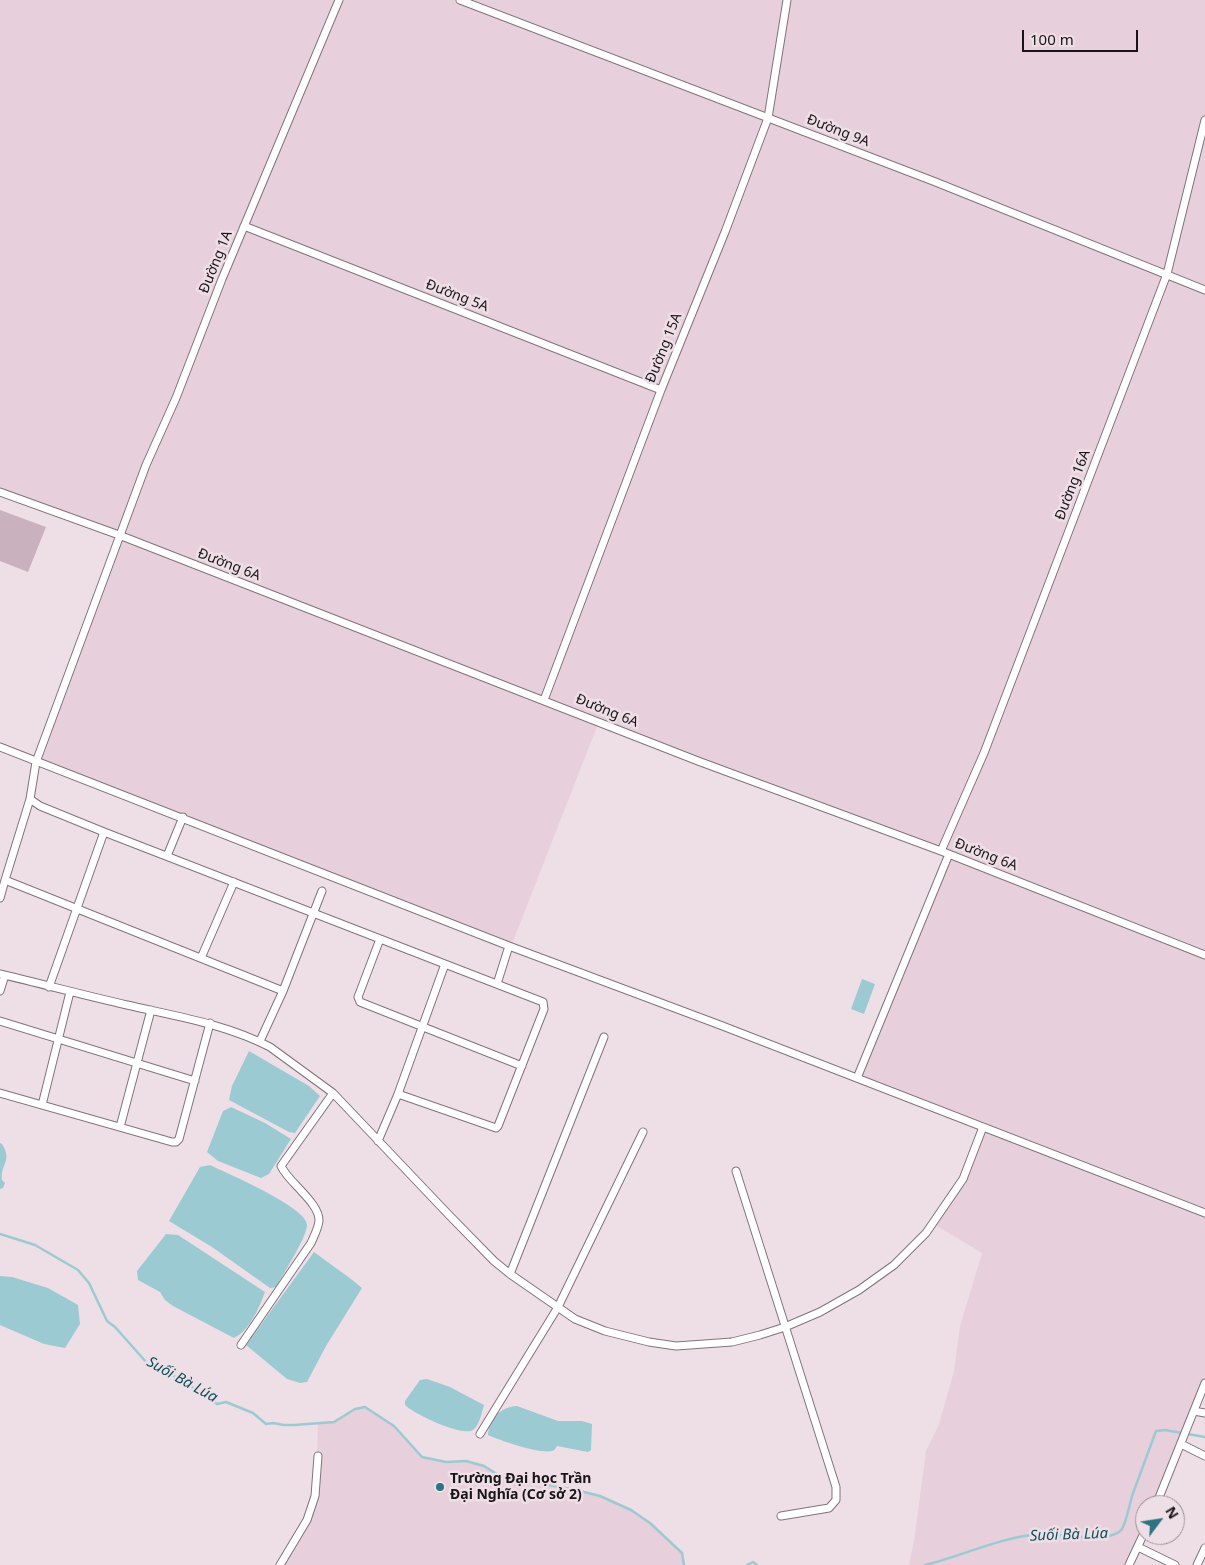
<!DOCTYPE html>
<html>
<head>
<meta charset="utf-8">
<style>
	body { margin:0 }
	#map { position:relative; width:1205px; height:1565px; overflow:hidden; background:#eedfe7; font-family:"Noto Sans",sans-serif }
	canvas { display:block }
	.north { position:absolute; left:1135px; top:1495px; width:50px; height:50px; box-sizing:border-box; background:#eedfe7; border:1px solid #998e94; border-radius:50%; rotate:59deg; font-size:14px; font-weight:700; line-height:20px; text-align:center; color:#191417 }
	.north::after { content:''; display:block; margin:auto; width:18px; height:22px; background:#2d7480; clip-path:polygon(50% 0,100% 100%,50% 72%,0 100%) }
	.scale { position:absolute; left:1022px; top:30px; width:116px; height:22px; box-sizing:border-box; border:2px solid #191417; border-top:0; padding-left:6px; font-size:15px; line-height:18px; white-space:nowrap; color:#191417; -webkit-text-stroke:4px #eedfe7; paint-order:stroke }
</style>
</head>
<body>
<div id="map">
<canvas width="1205" height="1565"></canvas>
<div class="north">N</div>
<div class="scale">100 m</div>
</div>
<script>
const g = document.querySelector('canvas').getContext('2d');
g.lineJoin = 'round';
function fill(path, color) { g.fillStyle = color; g.fill(path, 'evenodd'); }
function stroke(path, color, width, dash) { g.strokeStyle = color; g.lineWidth = width; g.lineCap = dash ? 'butt' : 'round'; g.setLineDash(dash || []); g.stroke(path); }
function write(font, color, halo, rows, align = 'center') {
  g.font = font + ' "Noto Sans",sans-serif'; g.lineWidth = 5; g.setLineDash([]); g.textBaseline = 'middle'; g.strokeStyle = halo; g.fillStyle = color; for (const [text, x, y, turn = 0] of rows) {
    g.save(); g.translate(x, y); g.rotate((+turn || 0) * Math.PI / 180); g.textAlign = isNaN(turn) ? turn : align; if (halo) g.strokeText(text, 0, 0); g.fillText(text, 0, 0); g.restore();
  }
}
const built = new Path2D(`
	M0 0H1205V1211L861 1076 953 853 757 780 600 719 512 944 183 815 39 760 120 539 0 489Z
	M984 1130 1205 1216V1376L1153 1505H1145V1524L1126 1565H909L914 1541 926 1451 939 1424 954 1371 960 1326 982 1253 935 1225 949 1203Z
	M365 1407 394 1426 422 1457 446 1462 466 1461 484 1466 500 1476 522 1483H538L576 1490 600 1496 631 1510 650 1523 682 1553 684 1565H283L309 1521 317 1453 318 1423 334 1422 355 1409Z`);
const green = new Path2D(`
	M0 510 46 527 28 572 0 561Z`);
const water = new Path2D(`
	M862 979 875 984 864 1014 851 1009Z
	M249 1051 309 1086 320 1096 295 1133 289 1132 229 1100 232 1086Z
	M231 1107 265 1123 291 1139 269 1174 261 1178 218 1161 207 1152 223 1111Z
	M0 1143 2 1144C13 1161 0 1164 2 1180L5 1183 3 1188 0 1189Z
	M210 1165C226 1173 307 1207 307 1225 307 1237 283 1274 276 1287L270 1288 212 1247 169 1221 200 1167Z
	M166 1234 178 1235 265 1292C259 1308 250 1330 234 1338L173 1306 165 1300 160 1292 138 1280 137 1271Z
	M314 1252 351 1279 362 1288 326 1346 307 1382 300 1383 287 1379 246 1345Z
	M0 1276 12 1277 48 1288 78 1305 80 1324 65 1348 44 1344 0 1325Z
	M427 1379 450 1387 484 1405C482 1412 479 1426 473 1430 462 1437 414 1414 405 1405V1401L420 1380Z
	M517 1406 558 1421H582L592 1424 591 1450 588 1452 557 1446C555 1449 555 1450 552 1451 540 1454 501 1441 488 1435 489 1418 501 1407 517 1406Z`);
const stream = new Path2D(`
	M0 1234 35 1245 78 1270 89 1283 107 1321 115 1327 147 1363 180 1379 217 1404 226 1402 253 1413 266 1424 273 1423 284 1425H294L334 1422 355 1409 365 1407 394 1426 422 1457 446 1462 466 1461 484 1466 500 1476 522 1483H538L576 1490 600 1496 631 1510 650 1523 682 1553 684 1565
	M747 1565 753 1562 757 1565
	M925 1565C963 1556 1000 1537 1040 1534 1057 1533 1110 1545 1122 1529 1126 1522 1130 1504 1132 1496 1140 1474 1148 1453 1156 1431L1165 1430 1205 1437`);
const street = new Path2D(`
	M339 0 222 279 176 398 146 465 36 762 30 799 40 806 104 832 543 1002 544 1009 498 1126 496 1128 398 1094
	M460 0 933 181 1205 290
	M244 226 661 390
	M0 492 119 535 698 761 941 851 1205 955
	M544 700 661 390 725 232 768 118 787 0
	M0 747 509 946 720 1025 1205 1213
	M941 851 984 753 1167 274 1205 120
	M167 856 183 817
	M5 880 30 799
	M0 898 5 880 283 991
	M380 939 358 997 360 1002 522 1066
	M201 958 234 882
	M0 974C42 984 84 995 127 1005 175 1016 226 1024 270 1047L333 1093 448 1214 494 1261 510 1274 575 1319 605 1331 649 1342 676 1346 732 1342 760 1335 785 1327 820 1312 859 1290 894 1265 926 1233 963 1179 983 1127
	M497 984 509 946
	M49 987 104 832
	M0 991 5 975
	M0 1021 195 1081
	M260 1041 283 991 322 891
	M857 1078 949 854
	M0 1093 172 1142H176L179 1139 210 1023
	M42 1105 70 992
	M120 1127 151 1010
	M378 1141 398 1094 445 964
	M736 1171 836 1487V1500L829 1508 781 1516
	M510 1274 604 1037
	M241 1345 311 1243C314 1236 318 1229 319 1221 320 1203 288 1182 281 1166L333 1093
	M1194 1411 1205 1413
	M480 1434 558 1307 643 1132
	M1181 1444 1205 1456
	M1156 1505 1205 1383
	M1138 1547 1175 1565
	M280 1565 307 1520 315 1496 318 1456
	M1129 1565 1145 1531
	M1197 1565 1205 1548`);
const markers = [
	[440,1487,5,"#2d7480"]
];
const streetNames = [
	["Đường 9A",838,131,21],
	["Đường 1A",216,262,-68],
	["Đường 5A",457,296,21],
	["Đường 15A",664,348,-68],
	["Đường 16A",1073,485,-69],
	["Đường 6A",229,565,21],
	["Đường 6A",607,711,22],
	["Đường 6A",986,855,21]
];
const poiNames = [
	["Trường Đại học Trần",450,1479],
	["Đại Nghĩa (Cơ sở 2)",450,1495]
];
const waterNames = [
	["Suối Bà Lúa",182,1380,29],
	["Suối Bà Lúa",1069,1535,-2]
];
fill(built, '#e7d0dc');
fill(green, '#c9b2be');
fill(water, '#9bcad2');
stroke(stream, '#9bcad2', 2.5);
stroke(street, '#81737a', 9);
stroke(street, '#fff', 7);
for (const [x, y, r, color] of markers) { const dot = new Path2D(); dot.arc(x, y, r, 0, 2 * Math.PI); g.fillStyle = color; g.fill(dot); stroke(dot, '#eedfe7', 2); }
write('14px', '#191417', '#eedfe7', streetNames);
write('bold 14px', '#191417', '#eedfe7', poiNames, 'left');
write('italic 15px', '#0e505b', '#eedfe7', waterNames);
</script>
</body>
</html>
